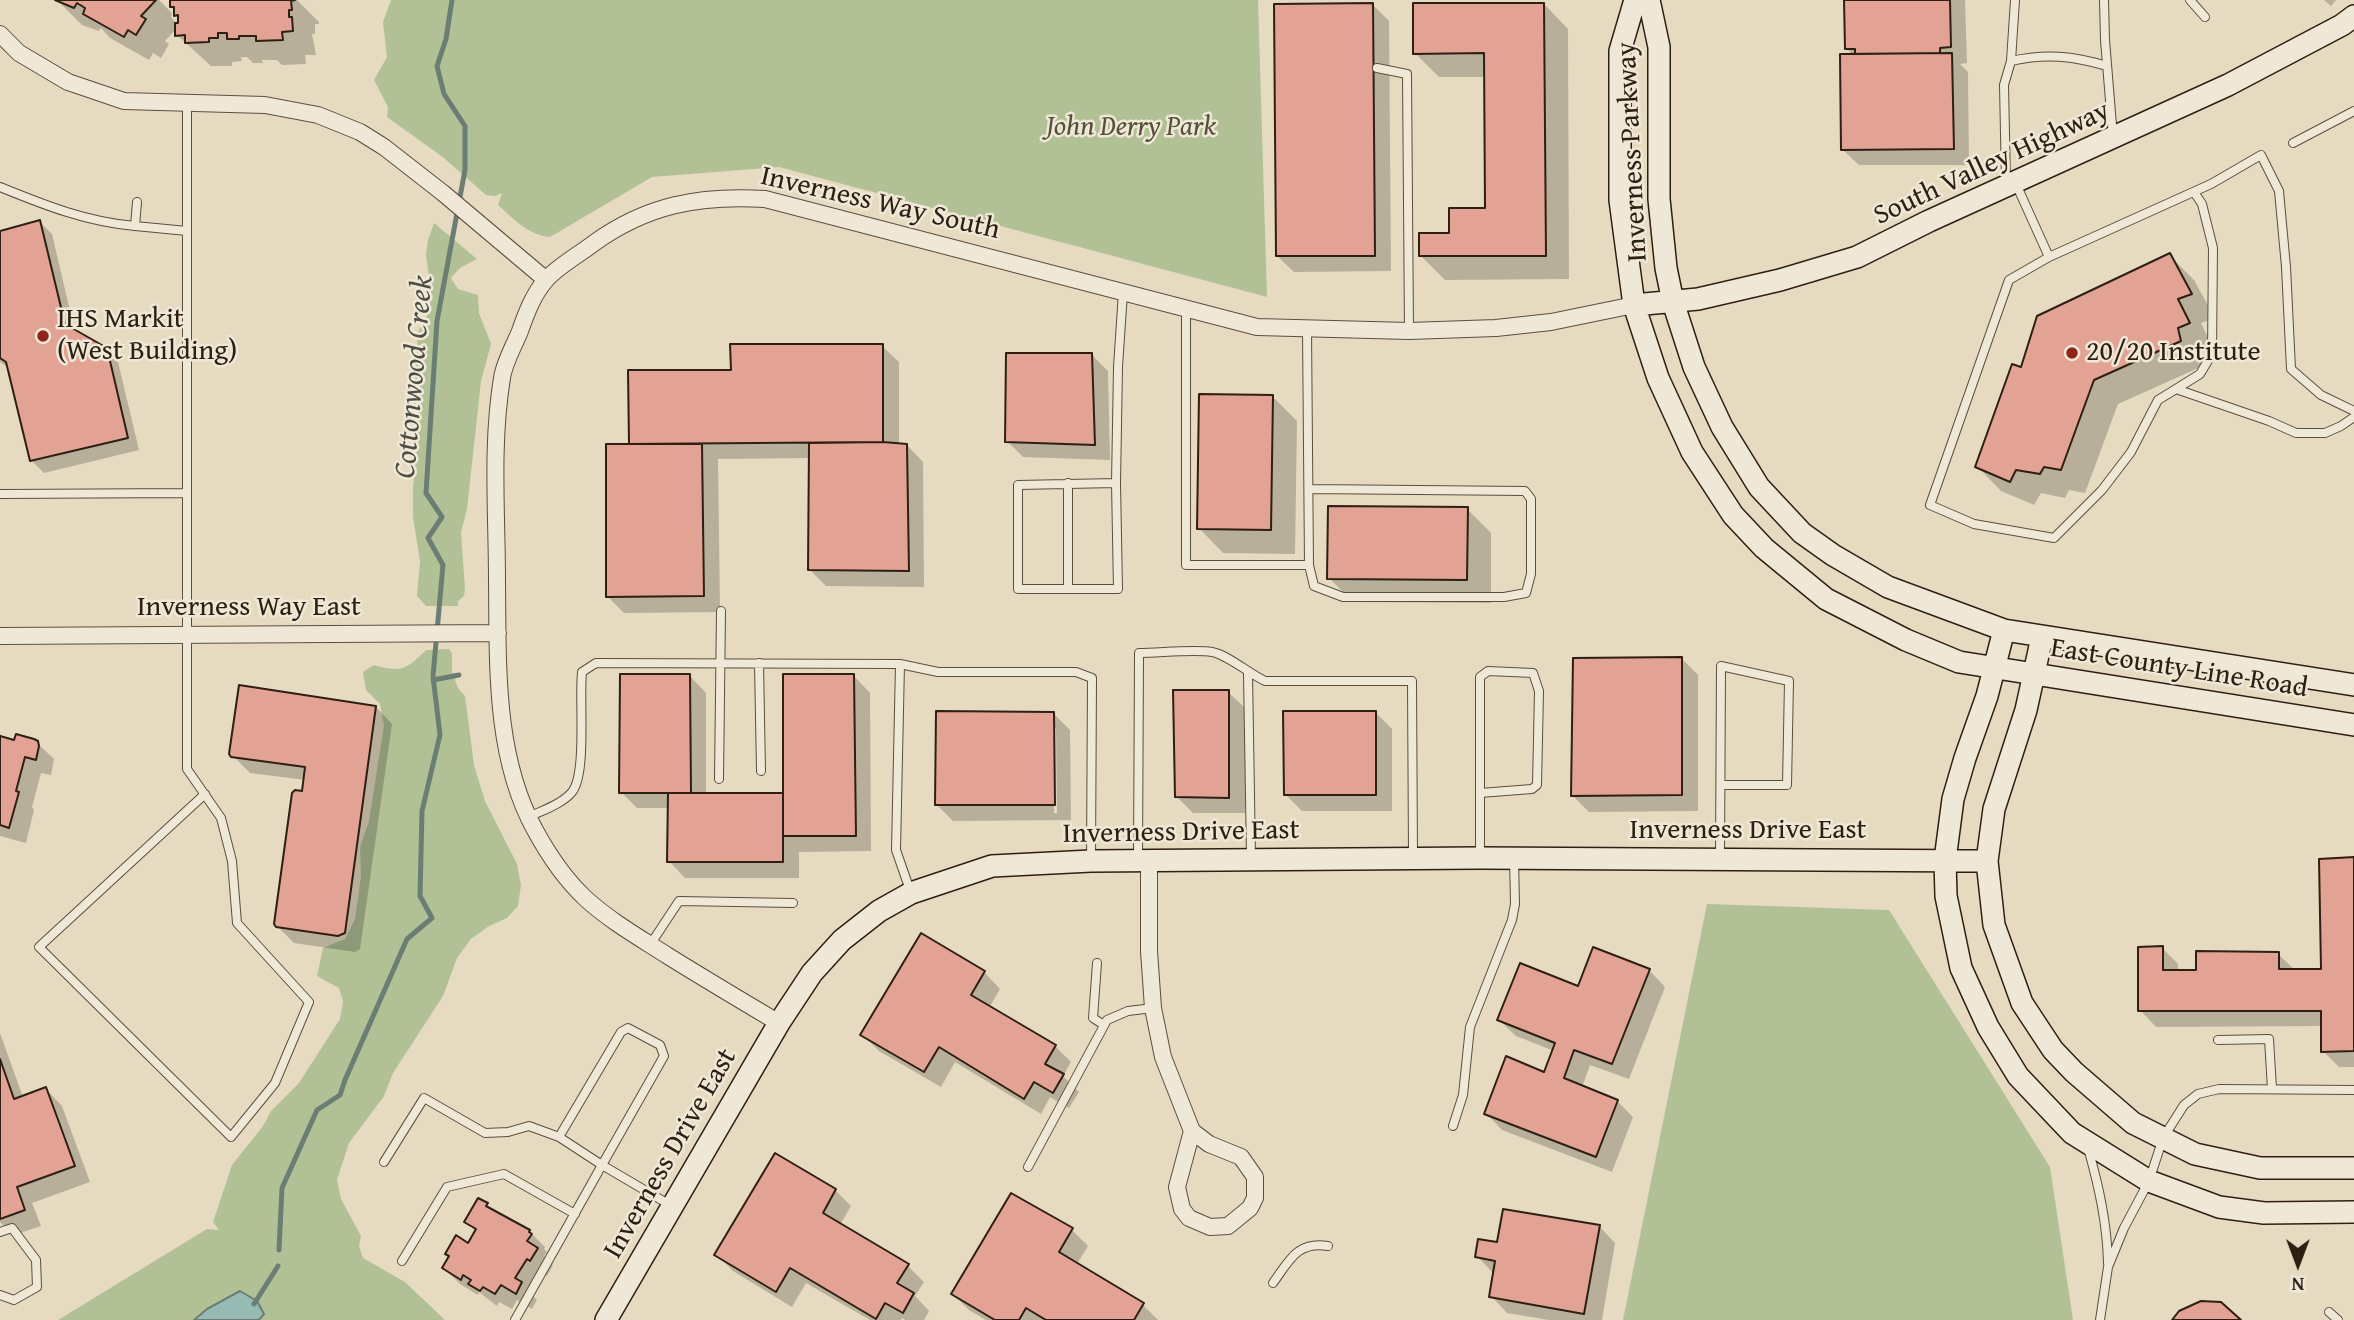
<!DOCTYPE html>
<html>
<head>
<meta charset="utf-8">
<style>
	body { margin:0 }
	#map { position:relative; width:2354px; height:1320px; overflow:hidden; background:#e6dbc1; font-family:"Gentium Book Plus",serif }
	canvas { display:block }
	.north { position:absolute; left:2263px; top:1229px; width:70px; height:70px; -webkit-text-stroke:5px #efe8d7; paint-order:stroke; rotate:180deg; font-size:19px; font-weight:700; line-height:28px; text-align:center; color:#2e1f12 }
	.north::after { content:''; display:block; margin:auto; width:24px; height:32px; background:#2e1f12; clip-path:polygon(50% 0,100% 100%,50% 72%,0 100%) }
</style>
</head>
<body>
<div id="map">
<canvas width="2354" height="1320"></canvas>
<div class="north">N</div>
</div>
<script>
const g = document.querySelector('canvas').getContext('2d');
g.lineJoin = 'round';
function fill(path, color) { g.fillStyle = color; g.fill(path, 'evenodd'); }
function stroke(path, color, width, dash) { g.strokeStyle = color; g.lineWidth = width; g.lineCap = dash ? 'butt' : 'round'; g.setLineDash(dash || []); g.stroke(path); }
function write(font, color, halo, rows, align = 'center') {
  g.font = font + ' "Gentium Book Plus",serif'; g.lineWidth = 5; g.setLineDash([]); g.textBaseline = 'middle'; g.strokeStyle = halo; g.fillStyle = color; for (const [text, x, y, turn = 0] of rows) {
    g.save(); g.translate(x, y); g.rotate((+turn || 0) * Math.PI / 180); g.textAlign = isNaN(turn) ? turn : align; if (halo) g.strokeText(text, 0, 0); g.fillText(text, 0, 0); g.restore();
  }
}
const green = new Path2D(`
	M391 0H1258L1267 297 779 167 652 177 550 237C528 235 514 219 498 205L502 193 495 196 486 195 444 158 387 117 388 107 374 80 387 57 383 22Z
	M434 223 477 259 460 268 451 278 458 289 478 295 479 313 491 344 481 381 467 509 461 532 465 589 464 596 458 601V606H426L417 596 420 561 413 517V486L417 446 414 402 416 361 418 332 430 310V284L426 255 428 240Z
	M449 649 452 654V673H459L455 680 458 688 465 696 474 765 485 801 517 864 521 885 518 906 507 918 489 926 471 939 457 958 443 996 393 1073 384 1096 349 1143 337 1180 341 1199 361 1236 359 1246 363 1258 405 1282 445 1320H58L207 1229 219 1230 213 1222 232 1165 263 1126 271 1111 299 1083 340 1019 343 1001 339 988 317 976 323 948 345 939 355 919 361 876 360 847 369 821 384 725 380 704 366 690 363 672 374 665C401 673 406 670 426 650Z
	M1707 904 1889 910 2050 1167 2073 1320H1623Z`);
const water = new Path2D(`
	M240 1291 257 1301 264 1314 259 1320H194L207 1309Z`);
const shadow = new Path2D(`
	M57 0H159L172 13 171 17 180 27V19L171 6V0H297L319 22V24H315V34H312L316 55H305L306 64 282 65 277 60H262L263 63H253L247 57H241L242 61 232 62V66H211L177 35V28L165 41 169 44 161 58 153 53 149 60 110 38 101 28 99 31 82 25Z
	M1846 0H1965L1967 63 1960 64 1968 72 1969 165H1859L1842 149 1854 56 1846 48Z
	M2324 0H2336L2331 6Z
	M1544 4 1568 29 1569 279 1445 280 1421 256 1486 210V77H1439L1415 53Z
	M1373 5 1389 21 1391 271 1294 272 1277 256Z
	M40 222 52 234 75 332 106 350 118 362 139 450 44 473 32 461 9 368 0 362V232Z
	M2170 256 2194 280 2215 318 2201 323 2213 348 2201 352 2205 365 2118 404 2085 493 2069 490 2065 498 2041 493 2034 505 2001 491 1977 466 2022 369Z
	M882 346 899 362V445H907L923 462 924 587 826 586 810 570V458L718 459 720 612 624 613 608 597 631 445 630 371 732 372Z
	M1092 355 1108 371 1110 460 1023 457 1007 441Z
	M1273 397 1297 421 1295 554 1223 553 1199 528Z
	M1467 509 1491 533V603L1353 602 1329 578Z
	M1681 658 1698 675V811L1589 812 1573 796Z
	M690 676 706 693V794H785L854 676 870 693 871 851 799 852V878H685L669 861V808H637L621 792Z
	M1228 692 1245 708V813H1193L1176 796Z
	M376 707 392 724 360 949 355 952 294 943 277 926 305 780 250 773 233 756Z
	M1376 713 1392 729V811H1302L1285 794Z
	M1054 714 1070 730 1071 820 953 821 937 805ZM1053 728H1056L1057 813H1054Z
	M0 734 6 739 37 743 54 759 51 775 41 773 32 807 34 810 26 843 0 836Z
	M2354 858V1067H2339L2323 1051V1026L2156 1027 2140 1010 2162 948 2178 964V972H2198L2278 954 2296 971H2323Z
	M1649 970 1665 987 1629 1079 1590 1065 1582 1087 1617 1101 1633 1117 1612 1172 1502 1130 1486 1113 1545 1074 1554 1051 1516 1036 1499 1020 1579 988Z
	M984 972 1000 989 989 1008 1055 1046 1071 1062 1063 1076 1079 1092 1069 1108 1050 1097 1041 1114 955 1062 941 1087 879 1051 862 1034Z
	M0 1033 23 1097 46 1089 62 1106 90 1182 32 1203 41 1226 14 1235 0 1222Z
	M835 1190 851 1206 840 1225 907 1265 924 1282 915 1296 929 1311 924 1320H905L902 1318 901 1320H870L806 1283 792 1307 733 1271 716 1254Z
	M1012 1195 1072 1230 1088 1246 1077 1264 1143 1305 1158 1320H986L969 1310 953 1294Z
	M487 1205 494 1213 529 1231 545 1247 544 1249 547 1252 544 1256 553 1265 547 1276 543 1274 531 1294 537 1300 532 1309 517 1300 512 1309 499 1302 497 1306 479 1292 478 1295 460 1284 444 1268 468 1245 476 1232 466 1221Z
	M1599 1226 1615 1243 1602 1320H1549L1507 1313 1491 1296 1493 1273 1477 1256 1498 1244Z`);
const stream = new Path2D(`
	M433 680 459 675
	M279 1250 282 1188 317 1110 340 1095 345 1080 407 939 432 918 420 896 422 811 440 735 433 676 443 565 428 538 442 517 426 493 437 321 465 170V126L444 94 437 66 446 39 452 0
	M254 1304 278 1266`);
const building = new Path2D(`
	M55 0H156L141 16 146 19 136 35 128 30 124 37 83 14 85 8 77 3 74 8Z
	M170 0H295L291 1 292 10H289V17H292L293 31 282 32 283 40 256 41V36H239V39H227V33H218V38H209V42L185 43V35L175 36V23H178V15L174 16V7H170Z
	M1844 0H1950L1951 47 1940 48V53L1855 54V49H1845Z
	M1373 3 1375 256H1276L1274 4Z
	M1413 3H1544L1546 256H1419V233H1449V208H1485L1484 53 1413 54Z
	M1952 53 1954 149 1841 150 1840 54Z
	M40 220 65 324 107 348 128 438 30 461 6 362 0 358V231Z
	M2170 253 2192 294 2178 299 2190 323 2178 328 2181 341 2094 380 2061 470 2044 467 2040 474 2016 470 2010 482 1975 467 2012 364 2021 367 2037 316Z
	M730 344H883V442L629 444 628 370H731Z
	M1006 353H1092L1095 445 1005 442Z
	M1199 394 1273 395 1271 530 1197 529Z
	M883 442 907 444 909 571 808 570 809 443Z
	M606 444H702L704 596 606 597Z
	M1328 506 1468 507 1467 580 1327 579Z
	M1682 657V795L1571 796 1573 658Z
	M620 674H690L691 793H619Z
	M783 674H854L856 836H783Z
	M239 685 376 706 345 933 338 936 276 927 274 924 292 793 295 790 302 791 305 767 231 757 229 754Z
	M1173 690H1229V798L1175 797Z
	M936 711 1054 712 1055 805H935Z
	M1283 711H1376V795H1284Z
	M16 734 34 739 38 741 39 746 36 760 25 757 16 791 19 792 9 828 0 825V736L14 740Z
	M668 793H783V862H667Z
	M2354 857V1051L2321 1052V1011H2138V947L2163 946V970H2196V951L2279 952V969H2321L2319 859Z
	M921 933 985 971 971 995 1056 1045 1045 1064 1064 1074 1053 1093 1034 1082 1024 1099 939 1047 924 1072 860 1035Z
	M1593 947 1650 969 1612 1064 1574 1050 1564 1078 1618 1100 1596 1157 1484 1114 1506 1056 1544 1072 1555 1043 1497 1020 1520 963 1578 986Z
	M0 1059 14 1099 46 1087 75 1166 17 1187 25 1210 0 1219Z
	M775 1153 836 1189 823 1213 909 1264 897 1283 914 1293 903 1313 885 1303 876 1319 790 1268 776 1292 714 1255Z
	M1011 1193 1073 1228 1059 1252 1144 1303 1134 1320H1046L1026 1308 1019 1320H995L951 1294Z
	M478 1198 488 1203 486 1206 530 1230 529 1232 532 1234 527 1241 538 1248 530 1261 527 1259 515 1278 522 1282 516 1294 501 1285 495 1294 483 1287 480 1291 468 1284 471 1280 463 1275 461 1280 442 1268 449 1256 445 1254 456 1235 468 1243 476 1229 464 1222Z
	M1503 1209 1600 1225 1584 1314 1489 1297 1495 1261 1475 1257 1478 1239 1497 1242Z
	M2201 1301 2221 1302 2241 1320H2172L2179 1311Z`);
const lane = new Path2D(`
	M2104 0 2105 40 2113 137
	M2190 0 2205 17
	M2011 61 2015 0
	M1377 68 1407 74 1409 331
	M187 103V769L221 818 232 861 237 923 309 1002 275 1083 231 1137 39 947 205 794
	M2293 143 2354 111
	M2006 183 2004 85 2011 61C2046 53 2073 56 2107 66
	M2016 184 2049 257
	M0 187C44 205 87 222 135 226L137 202
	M135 226 187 231
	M1186 310V565H1309L1307 329
	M2176 389 2200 374 2212 354 2213 248 2202 204 2194 192
	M2354 411 2321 395 2291 369 2286 267 2279 191 2261 155 2211 184 2049 257 2009 280 1930 505 1974 524 2054 538 2102 490 2131 452 2158 400 2176 389 2269 421 2296 433H2325L2341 426 2354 417
	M1068 483V589
	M1116 483 1118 589H1018V485L1116 483 1118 367 1123 292
	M1309 489 1525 491 1531 499V574L1526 593 1504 597H1343L1314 586 1309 565
	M0 494 187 493
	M759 663 761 771
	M900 664 896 850 911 893
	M1248 673 1251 857
	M719 779 721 611
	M529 817C543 810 562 804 572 792 587 774 579 699 582 672L596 663 900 664 938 672H1076L1092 678 1091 861
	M1480 855V677L1488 671 1533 673 1539 691 1537 785 1532 789 1480 793
	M1720 858 1721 666 1789 681 1787 785H1721
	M1138 861 1139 653C1159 653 1194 649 1212 652 1228 655 1248 673 1265 681H1412L1413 856
	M650 945 679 901 793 903
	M1097 963 1093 1018 1104 1025
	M628 1028 660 1045 664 1056 602 1165 559 1137 621 1032Z
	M2218 1040 2269 1039 2272 1089
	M1453 1126 1463 1095 1470 1027 1512 920 1515 904 1514 858
	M2088 1148C2099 1187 2107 1223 2108 1263
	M384 1162 424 1098 485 1133 508 1132 529 1126 559 1137
	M1028 1167 1107 1020 1128 1011 1153 1008
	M0 1232 12 1228 36 1260 37 1287 14 1300 0 1295
	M402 1261 447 1187 504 1174 575 1214
	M1273 1283C1289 1261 1297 1241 1328 1246
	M2329 1312 2338 1320
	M515 1320 602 1165 670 1205
	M2100 1320 2108 1267 2124 1228 2149 1181 2163 1138 2184 1105 2198 1094 2219 1089 2354 1090`);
const street = new Path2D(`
	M0 34 19 53 68 82 124 101 265 105 318 115 360 132 384 147 443 193 545 279
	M0 636 498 633
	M1149 861V951L1153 1008 1163 1057 1192 1131 1177 1187 1182 1209 1189 1218 1210 1227 1228 1226 1250 1208 1255 1198V1177L1241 1157 1209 1144 1192 1131
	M779 1023C742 1001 705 979 668 956 640 938 610 921 585 898 565 879 548 854 535 830 494 756 498 663 497 581 497 514 491 445 502 378 504 363 514 346 520 331 526 314 533 295 545 281 555 268 580 254 594 243 647 205 699 195 765 199L1257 327 1409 331 1496 328 1551 322 1634 305`);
const secondary = new Path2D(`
	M1635 0 1620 51V200L1634 305 1658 378 1692 452 1733 515 1764 548 1826 599 1906 640 1959 662 2354 725
	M1649 0 1659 47V199L1666 268 1673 302 1694 367 1722 427 1759 487 1802 533 1833 555 1888 587 2004 630 2354 685
	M1634 305 1698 299 1780 280 1857 257 1929 221 2228 85 2342 25 2354 16
	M2004 630 1987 696 1965 758 1953 799 1945 860 1946 896 1961 968 1988 1027 2018 1076 2072 1133 2149 1181 2219 1207 2264 1213 2354 1212
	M2042 637 2026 710 1994 809 1987 861 1994 925 2022 1003 2053 1050 2074 1072 2133 1123 2195 1154 2260 1168H2354
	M606 1320 779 1023 812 973 842 940 879 911 911 893 992 866 1091 861 1480 858 1987 861`);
const markers = [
	[43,336,7,"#8f2418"],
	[2072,353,7,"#8f2418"]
];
const parkNames = [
	["John Derry Park",1131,128]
];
const streetNames = [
	["Inverness Parkway",1633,152,-93],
	["South Valley Highway",1992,164,-25],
	["Inverness Way South",880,204,13],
	["Inverness Way East",249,608],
	["East County Line Road",2179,669,9],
	["Inverness Drive East",1748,831],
	["Inverness Drive East",1181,833,-1],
	["Inverness Drive East",671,1154,-60]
];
const poiNames = [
	["IHS Markit",57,320],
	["(West Building)",57,352],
	["20/20 Institute",2086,353]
];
const waterNames = [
	["Cottonwood Creek",415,377,-85]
];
fill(green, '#b2c195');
fill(water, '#96bbb5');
stroke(water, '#6c7d74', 2);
fill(shadow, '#0003');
stroke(stream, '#6c7d74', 5);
fill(building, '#e2a394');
stroke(building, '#2e1f12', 2);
stroke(lane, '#5c4e3e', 10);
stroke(street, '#5c4e3e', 18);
stroke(secondary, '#2e1f12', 24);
stroke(lane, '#efe8d7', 8);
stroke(street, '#efe8d7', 16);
stroke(secondary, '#efe8d7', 21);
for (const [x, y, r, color] of markers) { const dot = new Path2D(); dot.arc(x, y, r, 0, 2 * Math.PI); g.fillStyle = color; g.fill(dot); stroke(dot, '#efe8d7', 2.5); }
write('italic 28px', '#565039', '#efe8d7', parkNames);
write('28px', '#2e1f12', '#efe8d7', streetNames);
write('28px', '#2e1f12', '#efe8d7', poiNames, 'left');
write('italic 30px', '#4d4e43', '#efe8d7', waterNames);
</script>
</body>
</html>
